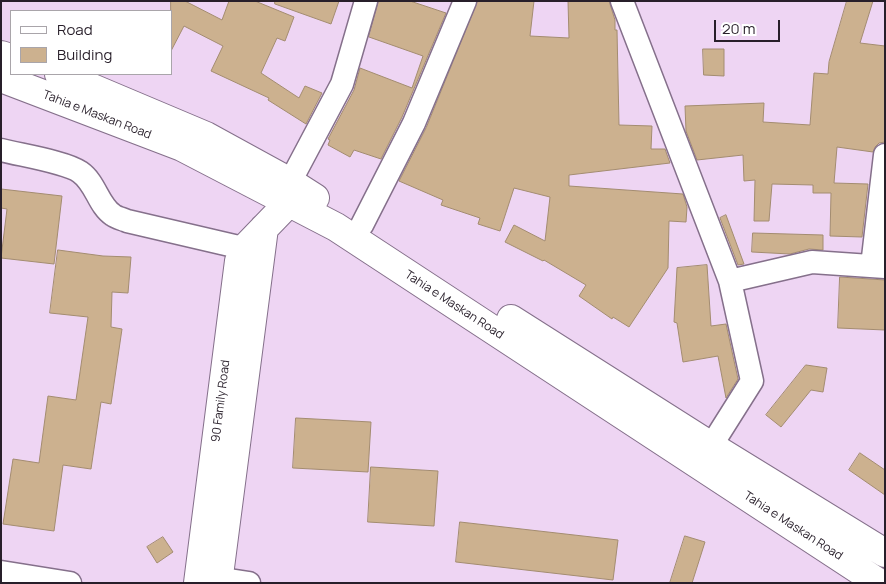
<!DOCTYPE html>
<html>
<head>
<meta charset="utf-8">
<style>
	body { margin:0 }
	#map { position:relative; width:886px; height:584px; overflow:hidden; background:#eed5f3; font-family:Manrope,sans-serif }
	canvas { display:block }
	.frame { position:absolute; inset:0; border:2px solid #281f2a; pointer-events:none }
	.legend { position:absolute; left:10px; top:10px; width:162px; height:65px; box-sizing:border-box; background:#fff; border:1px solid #a9a5aa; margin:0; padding:6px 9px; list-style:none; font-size:15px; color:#281f2a }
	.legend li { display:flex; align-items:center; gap:10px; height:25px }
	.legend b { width:25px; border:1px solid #a9a5aa }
	.scale { position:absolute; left:714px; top:20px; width:66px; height:22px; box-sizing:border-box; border:2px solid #281f2a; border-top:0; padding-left:6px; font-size:15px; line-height:18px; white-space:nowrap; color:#281f2a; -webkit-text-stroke:4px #fff; paint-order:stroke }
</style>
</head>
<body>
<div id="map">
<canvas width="886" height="584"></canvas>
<div class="frame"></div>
<ul class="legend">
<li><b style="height:6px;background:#fff"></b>Road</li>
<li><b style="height:14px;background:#ccb18f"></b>Building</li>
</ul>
<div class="scale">20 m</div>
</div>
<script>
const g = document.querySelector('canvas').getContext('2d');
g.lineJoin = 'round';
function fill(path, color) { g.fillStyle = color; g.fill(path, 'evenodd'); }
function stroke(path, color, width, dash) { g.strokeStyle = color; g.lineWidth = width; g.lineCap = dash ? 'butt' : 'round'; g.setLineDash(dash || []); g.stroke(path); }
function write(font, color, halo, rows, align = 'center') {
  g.font = font + ' Manrope,sans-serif'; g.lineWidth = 4; g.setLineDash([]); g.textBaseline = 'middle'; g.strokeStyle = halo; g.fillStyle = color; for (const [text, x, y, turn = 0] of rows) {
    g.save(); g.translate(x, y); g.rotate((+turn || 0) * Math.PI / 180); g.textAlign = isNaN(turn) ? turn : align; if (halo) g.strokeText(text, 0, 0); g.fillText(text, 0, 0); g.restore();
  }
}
const building = new Path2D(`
	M171 1H185L222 20 229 1H255L294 17 285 41 277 38 261 73 299 98 305 86 322 93 306 124 268 100 269 98 211 71 223 46 184 26 171 51Z
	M275 1H339L331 24 275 4Z
	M379 1H410L446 13 402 117 381 159 354 150 350 157 328 145 330 140 328 139 354 90 360 68 412 88 423 56 369 37Z
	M478 1H534L530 36 569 38 568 1H609L615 20V30H617L619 125 652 126 651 149H665L670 163 569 175V186L683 194 687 207 686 222 669 221 668 268 629 327 613 317 612 319 579 296 586 285 544 260 543 261 505 242 514 225 545 241 550 197 514 188 500 231 478 224 480 218 441 205 443 200 399 181 426 128Z
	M847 1H873L860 43 885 46V142L879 143 875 147 873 152 837 147 834 183 868 184 862 237 830 236 831 193H813V185L772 184 769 221H754L755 180 744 181 743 155 697 160 686 131 685 106 764 103 763 122 810 125 814 73 828 74 829 62Z
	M703 49H724V76L704 75Z
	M1 189 62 196 54 264 1 258 7 209 1 208Z
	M726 215 744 264 738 265 720 218Z
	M753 233 823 235V250L809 249 790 254 752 252Z
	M58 250 103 256 131 257 128 293 112 292 111 327 122 329 111 404 101 402 91 469 63 465 54 531 3 524 13 459 39 463 48 396 76 400 88 317 50 313Z
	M707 265 711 326 726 324 738 379 726 398 718 356 683 362 677 323 674 322 677 268Z
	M840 277 885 280V330L838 328Z
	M806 365 827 368 823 392 811 390 781 427 766 415Z
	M296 418 371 422 368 472 293 468Z
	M860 453 885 470V495L849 470Z
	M371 467 438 471 434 526 368 522Z
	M460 522 618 540 613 580 456 562Z
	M685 536 705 542 692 583H670Z
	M163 537 173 552 157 563 147 547Z`);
const street = new Path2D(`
	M622 1 730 281 752 381 711 446
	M1 150C20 155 66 162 80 172 96 183 98 205 113 215 117 218 123 219 127 221L260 252
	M290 182 342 84 366 1
	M362 225 414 123 465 1
	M872 266 885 155
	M730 281 812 262 885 267
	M1 572 70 583
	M203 576 249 583`);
const secondary = new Path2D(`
	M1 55 11 58
	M59 74 206 136 290 182 315 198
	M1 78 182 147 336 227 879 583
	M511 319 711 446 885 553
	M198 583 239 261 245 248 300 191
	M218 583 264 228`);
const streetNames = [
	["Tahia e Maskan Road",97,115,21],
	["Tahia e Maskan Road",454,305,33],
	["90 Family Road",221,401,-83],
	["Tahia e Maskan Road",793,526,33]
];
fill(building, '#ccb18f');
stroke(building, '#a38c70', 1);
stroke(street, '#85708b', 25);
stroke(secondary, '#85708b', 30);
stroke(street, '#fff', 22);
stroke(secondary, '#fff', 28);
write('12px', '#281f2a', '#fff', streetNames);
</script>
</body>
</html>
